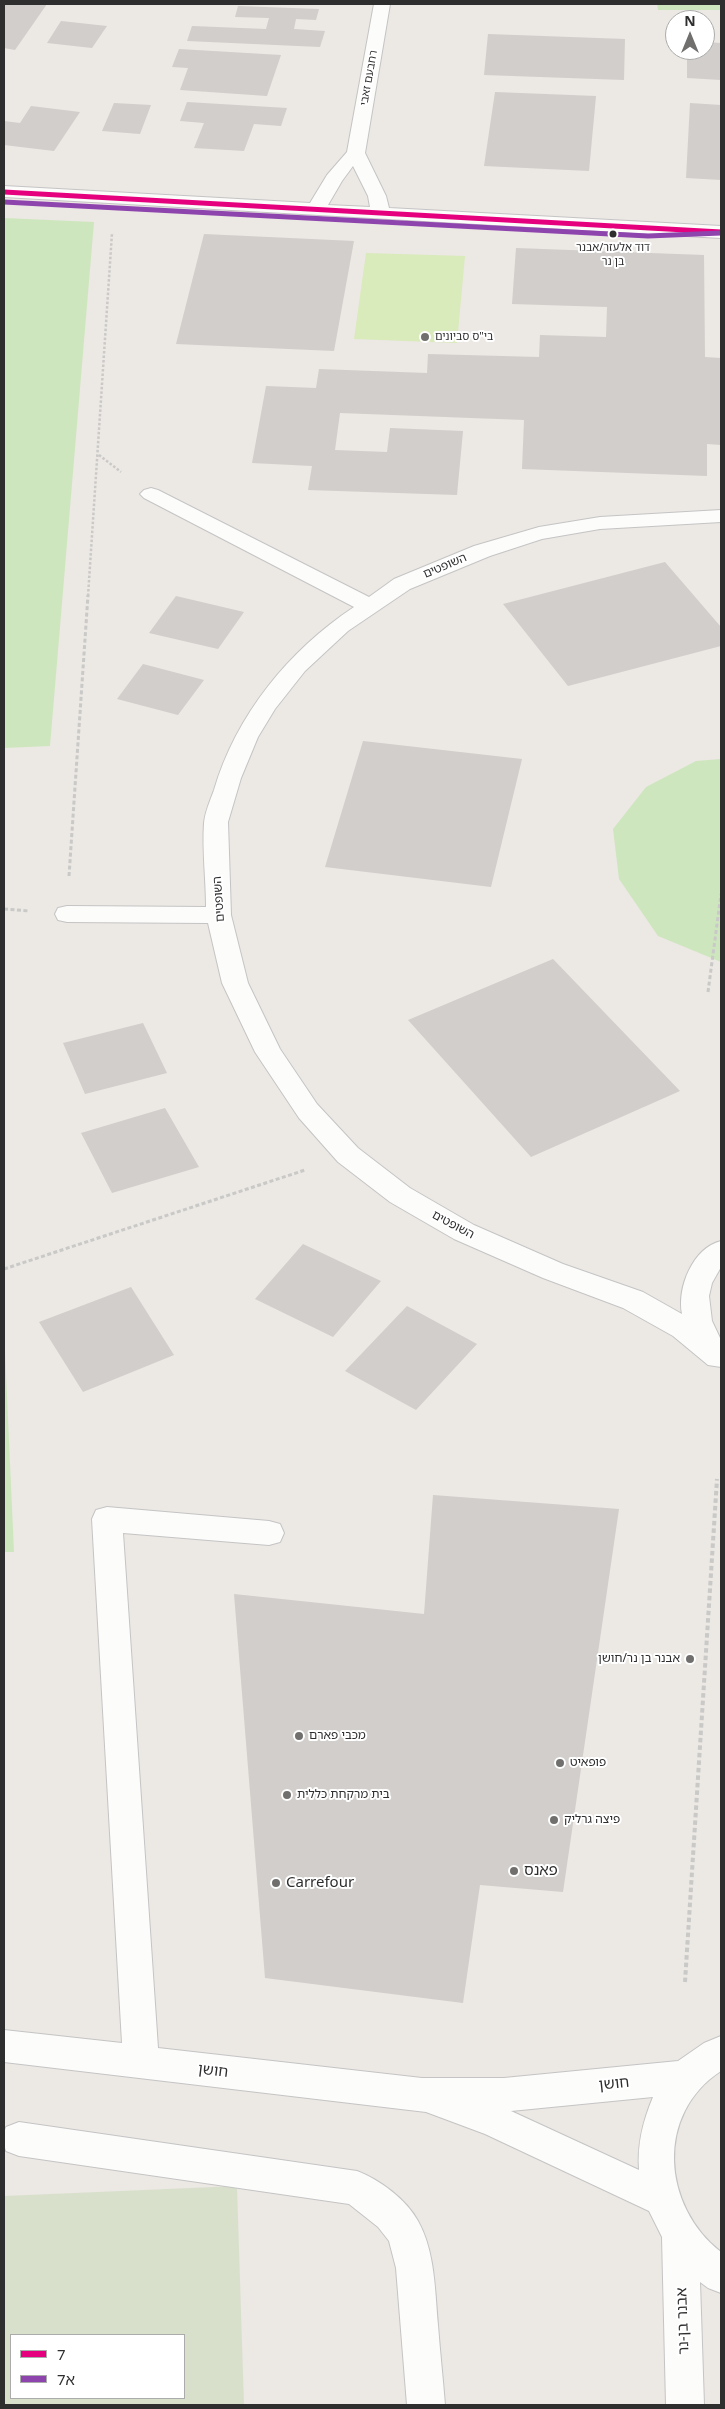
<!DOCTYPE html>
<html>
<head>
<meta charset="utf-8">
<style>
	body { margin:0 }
	#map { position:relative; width:725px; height:2409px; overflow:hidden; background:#ece8e4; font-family:"Noto Sans","Noto Sans Hebrew",sans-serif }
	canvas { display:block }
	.frame { position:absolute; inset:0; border:5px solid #2e2e2e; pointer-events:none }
	.legend { position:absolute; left:10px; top:2334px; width:175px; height:65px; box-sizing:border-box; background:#fff; border:1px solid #ababab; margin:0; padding:6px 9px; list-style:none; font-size:15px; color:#2e2e2e }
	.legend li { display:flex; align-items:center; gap:10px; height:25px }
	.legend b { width:25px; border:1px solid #ababab }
	.north { position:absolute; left:665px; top:10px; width:50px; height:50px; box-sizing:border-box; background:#fff; border:1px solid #ababab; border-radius:50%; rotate:0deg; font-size:14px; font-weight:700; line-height:20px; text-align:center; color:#2e2e2e }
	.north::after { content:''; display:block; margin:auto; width:18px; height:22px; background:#706f6e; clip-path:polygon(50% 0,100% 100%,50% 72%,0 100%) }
</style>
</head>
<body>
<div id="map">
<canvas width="725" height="2409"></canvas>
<div class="frame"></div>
<ul class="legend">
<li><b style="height:6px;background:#e5007d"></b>7</li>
<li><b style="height:6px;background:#8e44ad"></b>7א</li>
</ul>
<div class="north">N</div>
</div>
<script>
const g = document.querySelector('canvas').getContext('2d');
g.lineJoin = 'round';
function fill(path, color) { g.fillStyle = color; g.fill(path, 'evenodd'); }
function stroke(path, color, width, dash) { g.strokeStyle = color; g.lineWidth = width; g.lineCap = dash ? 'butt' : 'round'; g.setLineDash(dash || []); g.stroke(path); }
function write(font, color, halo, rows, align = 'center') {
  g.font = font + ' "Noto Sans","Noto Sans Hebrew",sans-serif'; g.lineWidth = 4; g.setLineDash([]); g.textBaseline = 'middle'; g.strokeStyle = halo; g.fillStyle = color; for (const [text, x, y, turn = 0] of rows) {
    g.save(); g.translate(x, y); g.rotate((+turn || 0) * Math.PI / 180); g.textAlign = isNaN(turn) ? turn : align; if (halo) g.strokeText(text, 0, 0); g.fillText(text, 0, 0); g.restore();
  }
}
const green = new Path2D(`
	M657 4H721V10H658Z
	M4 218 94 222 50 746 4 748Z
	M721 759V962L658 936 619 879 613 829 646 787 696 761Z
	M4 1329 14 1552H4Z`);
const cemetery = new Path2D(`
	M237 2186 244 2405H4V2196ZM11 2335H184V2398H11Z`);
const pitch = new Path2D(`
	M366 253 465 256 457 343 354 339Z`);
const building = new Path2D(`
	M4 4H47L15 50 4 48Z
	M238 6 319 9 316 20 296 19 294 29 325 31 320 47 187 41 192 26 266 29 269 18 235 17Z
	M61 21 107 26 92 48 47 43Z
	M488 34 625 39 624 80 484 75Z
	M705 42 721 43V80L687 78V50H705Z
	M179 49 281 55 267 96 180 90 188 68 172 67Z
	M495 92 596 96 589 171 484 166Z
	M187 102 287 108 281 126 254 124 244 151 194 148 204 123 180 121Z
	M114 103 151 105 140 134 102 131Z
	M690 103 721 105V180L686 178Z
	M31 106 80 112 54 151 4 145V121L20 123Z
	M204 234 354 241 334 351 176 344Z
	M516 248 704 255 705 357 721 358V445L707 444V476L522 469 524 420 340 413 335 450 387 452 390 428 463 431 457 495 308 490 312 466 252 463 266 386 316 388 319 369 427 373 428 354 539 357 540 335 606 337 607 307 512 304Z
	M665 562 721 627V646L568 686 503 604Z
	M176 596 244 612 218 649 149 633Z
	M143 664 204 680 178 715 117 699Z
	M363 741 522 759 491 887 325 867Z
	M553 959 680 1091 531 1157 408 1020Z
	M143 1023 167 1073 85 1094 63 1043Z
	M165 1108 199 1167 112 1193 81 1133Z
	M303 1244 381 1281 333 1337 255 1299Z
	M131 1287 174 1355 83 1392 39 1322Z
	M407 1306 477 1344 416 1410 345 1371Z
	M433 1495 619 1509 563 1892 480 1885 463 2003 265 1978 234 1594 424 1614Z`);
const pathFar2 = new Path2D(`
	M99 455 121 472
	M88 596 112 233`);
const pathFar1 = new Path2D(`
	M69 876 88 595
	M4 909 29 911
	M708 992 721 894
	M4 1269 305 1170`);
const path = new Path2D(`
	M685 1982 717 1479`);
const minor = new Path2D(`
	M374 4H390L365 153 386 196 389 208 721 226V238L4 197V186L310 203 327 175 347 152ZM353 166 368 196 370 207 328 205 342 181Z
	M151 488 158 490 369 597 394 579 474 546 539 527 600 517 721 510V522L600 529 542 539 490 556 410 589 348 631 305 671 275 709 258 737 241 778 228 822 231 915 248 983 280 1049 317 1104 358 1148 410 1188 474 1225 563 1264 643 1292 682 1314C677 1287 693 1248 721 1241V1267L712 1283 709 1296 712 1321 721 1340V1367L708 1365 673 1336 623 1308 543 1278 454 1239 390 1202 338 1162 299 1118 255 1052 222 983 208 923 67 922 58 920 55 914 58 908 67 906 206 907C206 879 202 850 204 823 205 812 210 801 214 790 236 715 289 650 354 607L144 498 140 494 144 490Z
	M107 1507 269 1521 280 1524 284 1533 280 1542 269 1545 123 1533 158 2048 422 2078H504L678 2061 704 2043 721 2036V2071C655 2114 662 2206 721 2252V2293L708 2288 700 2282 704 2405H666L662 2237 649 2211 485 2134 426 2112 4 2062V2030L122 2043 92 1519 96 1510ZM653 2097C643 2121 637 2144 639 2170L511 2111Z
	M19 2122 357 2171C380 2180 406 2199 418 2221 435 2251 435 2291 438 2325 440 2352 443 2379 445 2405H407L396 2268 389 2241 378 2227 349 2204 19 2156 6 2151C3 2143 3 2135 6 2127Z`);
const bus1 = new Path2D(`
	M4 192 721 232`);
const bus2 = new Path2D(`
	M4 202 648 236 721 233`);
const markers = [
	[613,234,4.5,"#2e2e2e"],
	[425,337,5,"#706f6e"],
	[690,1659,5,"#706f6e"],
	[299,1736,5,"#706f6e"],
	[560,1763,5,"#706f6e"],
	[287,1795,5,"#706f6e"],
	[554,1820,5,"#706f6e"],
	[514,1871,5,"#706f6e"],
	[276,1883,5,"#706f6e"]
];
const farStreetnames = [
	["רחבעם זאבי",369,78,-80]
];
const busNames = [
	["דוד אלעזר/אבנר",613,248],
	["בן נר",613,262]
];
const farPoinames = [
	["בי\"ס סביונים",435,337]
];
const streetNames = [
	["השופטים",445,566,-23],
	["השופטים",219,899,-94],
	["השופטים",453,1225,28]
];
const poiNames = [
	["אבנר בן נר/חושן",680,1659,"right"],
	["מכבי פארם",309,1736],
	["פופאיט",570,1763],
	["בית מרקחת כללית",297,1795],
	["פיצה גרליק",564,1820]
];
const nearPoinames = [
	["פאנס",524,1871],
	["Carrefour",286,1883]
];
const nearStreetnames = [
	["חושן",213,2071,7],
	["חושן",614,2084,-6],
	["אבנר בן-נר",683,2321,-92]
];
fill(green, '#cee6be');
fill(cemetery, '#d8e0cc');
fill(pitch, '#d9eabb');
fill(building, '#d1cecb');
stroke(minor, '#c5c4c5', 2);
stroke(pathFar2, '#c9c9c8', 2.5, [2.5, 2]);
stroke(pathFar1, '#c9c9c8', 3, [4, 2.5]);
stroke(path, '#c9c9c8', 4, [4.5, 3]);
fill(minor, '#fcfcfb');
stroke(bus1, '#e5007d', 5);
stroke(bus2, '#8e44ad', 5);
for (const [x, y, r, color] of markers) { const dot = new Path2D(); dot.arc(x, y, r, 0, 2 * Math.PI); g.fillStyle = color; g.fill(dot); stroke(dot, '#fff', 2); }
write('11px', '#2e2e2e', '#fff', farStreetnames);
write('11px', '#2e2e2e', '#fff', busNames);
write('11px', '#2e2e2e', '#fff', farPoinames, 'left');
write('12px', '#2e2e2e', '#fff', streetNames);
write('12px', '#2e2e2e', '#fff', poiNames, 'left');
write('15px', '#2e2e2e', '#fff', nearPoinames, 'left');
write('15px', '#2e2e2e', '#fff', nearStreetnames);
</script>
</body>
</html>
